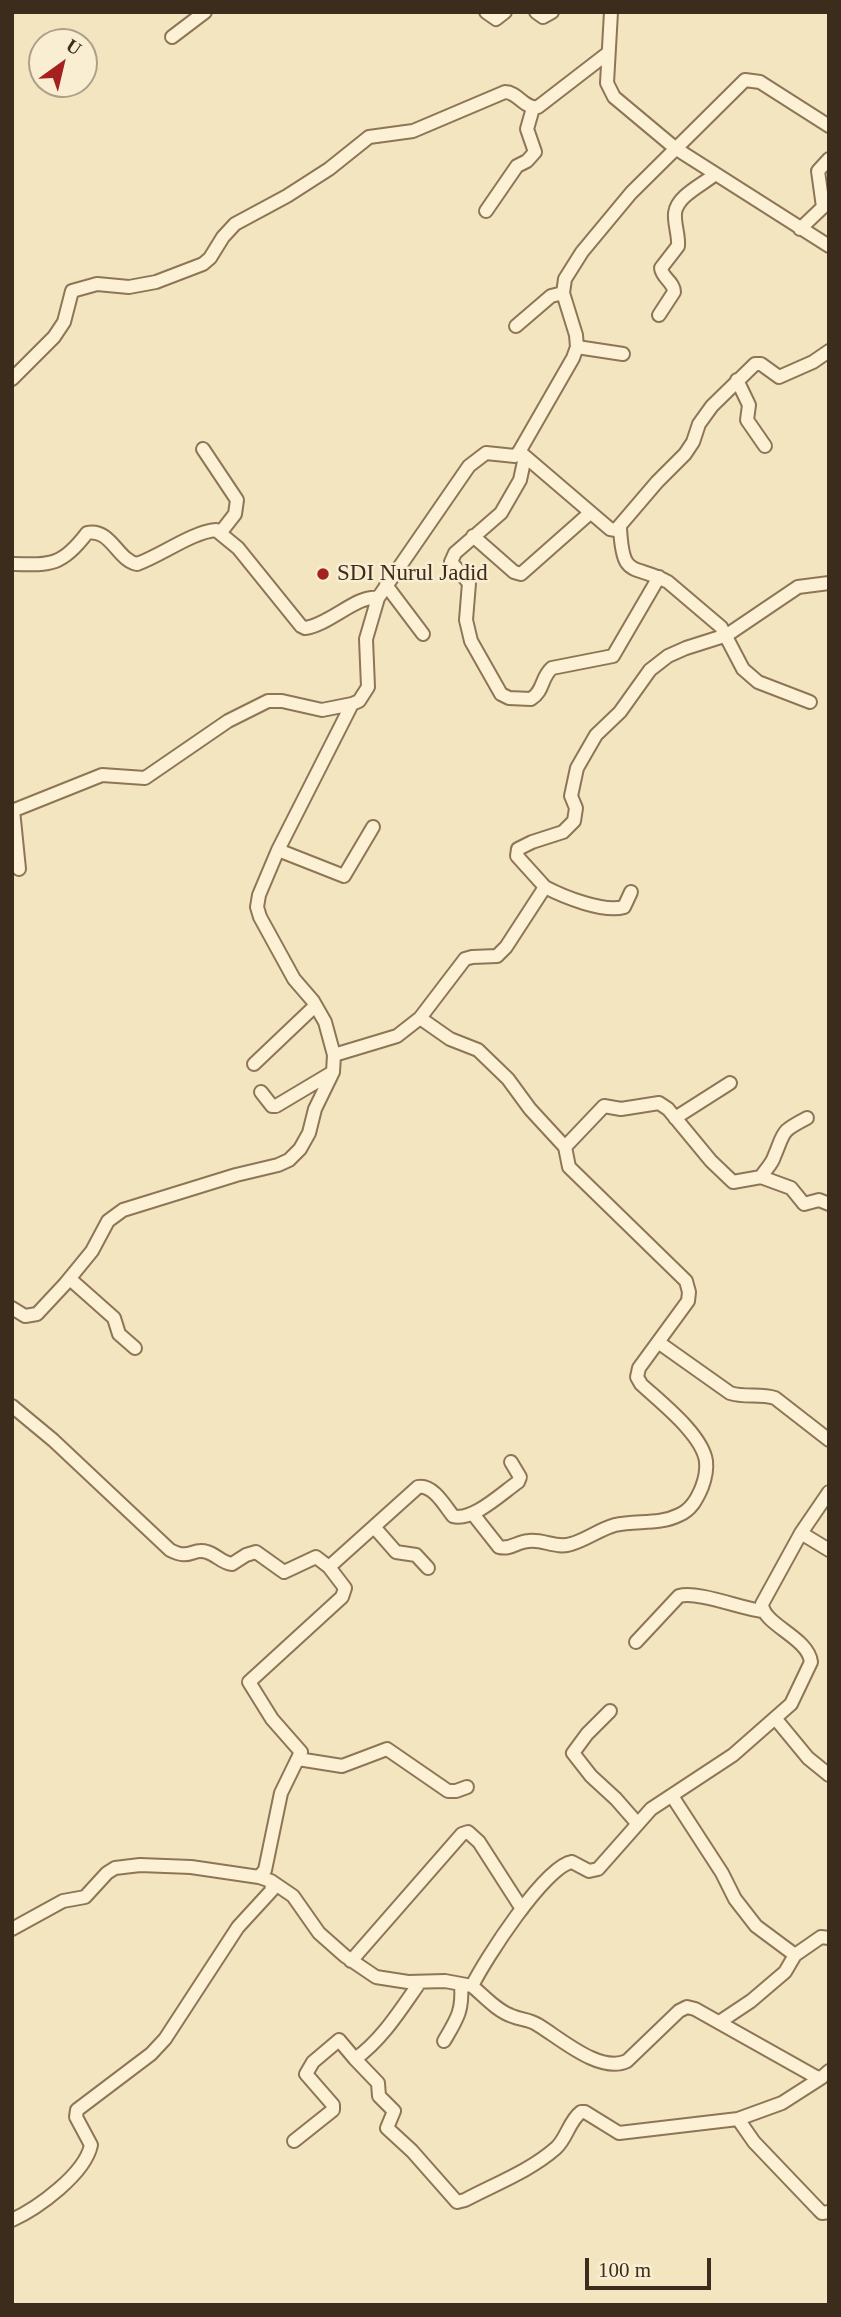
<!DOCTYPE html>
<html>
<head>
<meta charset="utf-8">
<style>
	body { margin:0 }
	#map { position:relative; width:841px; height:2317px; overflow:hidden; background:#f3e5c0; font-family:"Times New Roman",serif }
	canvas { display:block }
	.frame { position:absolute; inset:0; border:14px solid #3c2c1c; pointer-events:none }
	.north { position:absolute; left:28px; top:28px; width:70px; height:70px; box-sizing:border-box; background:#f9eed1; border:2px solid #ada089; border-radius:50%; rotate:34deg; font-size:19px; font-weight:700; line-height:28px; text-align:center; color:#3c2c1c }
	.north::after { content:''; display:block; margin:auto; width:24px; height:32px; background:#a4211f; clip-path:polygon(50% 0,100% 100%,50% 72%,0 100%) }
	.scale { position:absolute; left:585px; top:2258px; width:126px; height:32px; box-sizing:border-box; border:4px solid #3c2c1c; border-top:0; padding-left:9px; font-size:21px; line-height:24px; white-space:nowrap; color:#3c2c1c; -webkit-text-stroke:5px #f9eed1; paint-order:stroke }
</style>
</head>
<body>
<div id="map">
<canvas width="841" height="2317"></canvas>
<div class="frame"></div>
<div class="north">U</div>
<div class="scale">100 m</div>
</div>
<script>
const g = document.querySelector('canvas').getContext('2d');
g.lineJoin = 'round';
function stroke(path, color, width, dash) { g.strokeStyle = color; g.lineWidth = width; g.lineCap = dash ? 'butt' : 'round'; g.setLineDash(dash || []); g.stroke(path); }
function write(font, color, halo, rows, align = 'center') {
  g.font = font + ' "Times New Roman",serif'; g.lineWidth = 5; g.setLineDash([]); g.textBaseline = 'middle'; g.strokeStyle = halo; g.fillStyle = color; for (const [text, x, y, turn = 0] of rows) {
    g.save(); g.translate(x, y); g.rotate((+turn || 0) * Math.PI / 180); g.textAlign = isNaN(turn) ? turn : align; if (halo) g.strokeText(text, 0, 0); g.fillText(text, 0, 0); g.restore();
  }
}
const minor = new Path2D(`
	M486 12 496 19 505 12
	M536 12 543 17 552 12
	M611 12 607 83 614 97 675 148 829 246
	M172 37 205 12
	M486 211 517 166 527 161 535 152 527 129 533 108
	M800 229 823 207 818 171 829 159
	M659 315 674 292C674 282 662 278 661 268L678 246C679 235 674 224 675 213 677 196 702 185 714 175
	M516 326 551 296 563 293
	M577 347 623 354
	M12 379 54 337 64 322 72 291 97 284 129 287 156 282 203 264 210 258 223 237 235 224 287 196 329 169 369 137 413 131 505 92C518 92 524 109 538 107L608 53
	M737 380 749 405 747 420 765 446
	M203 449 237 500 235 514 221 532
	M520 452 610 529 616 530 657 482 685 454 693 442 699 424 712 406 755 364H761L779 377 813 362 829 351
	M525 457 520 480 501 513 455 553 451 562 469 583 466 620 471 641 501 694 509 698 531 699C544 691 541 677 552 668L613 656 659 577
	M620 528C623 580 632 563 668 582L721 627 743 669 758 682 810 702
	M473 536 514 572 521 574 590 513
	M12 564C51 565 62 566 87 533 111 528 117 560 137 564 162 555 192 532 216 530L238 548 301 626 305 628C329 625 358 594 378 598
	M386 585 423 634
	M13 810 19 869
	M12 811 102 775 145 778 228 721 268 701H282L322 710 352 704
	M278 850 344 876 373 827
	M545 887C564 897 604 913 624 907L631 892
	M420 1018 450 1039 478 1050 508 1079 530 1109 565 1147 604 1106 621 1109 659 1103 668 1109 711 1161 733 1182 761 1177 791 1188 804 1204 819 1200 829 1204
	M334 1055 397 1036 420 1018 465 959 472 957 497 956 506 947 545 887 517 856 518 849 532 842 563 832 574 821 576 808 571 796 577 768 596 735 620 712 650 670 668 656 686 648 727 635 798 587 829 583
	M254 1064 315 1006
	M261 1092 272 1106H276L333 1072
	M675 1118 730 1083
	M761 1177C765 1170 772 1164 774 1157 785 1131 780 1132 807 1118
	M70 1279 114 1318 119 1334 135 1348
	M12 1308 25 1316 37 1314 65 1284 92 1251 108 1221 123 1210 236 1175 278 1165 289 1160 300 1149 309 1133 315 1109 333 1072 334 1055 325 1022 313 1001 294 979 260 917 257 907 259 895 278 850 352 704 359 701 368 687 366 639 378 598 469 466 486 453 515 456 519 452 573 358 577 347 576 335 563 293 565 279 582 252 631 193 745 80 760 82 829 126
	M658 1342 730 1393C745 1398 760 1393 775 1398L829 1440
	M12 1406 53 1440 170 1550C191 1561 192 1547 207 1552 217 1555 222 1563 232 1564L246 1555 256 1552 284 1572 316 1557 329 1567 345 1588 342 1597 249 1682 272 1719 301 1752 281 1793 265 1870 259 1877
	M473 1514 499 1547C511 1550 518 1541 529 1541 543 1539 557 1549 571 1544 586 1540 600 1529 615 1525 636 1520 659 1525 679 1515 691 1510 697 1499 702 1487 705 1479 707 1470 706 1461 702 1434 660 1402 641 1384L637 1377 639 1368 688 1301 689 1292 686 1281 569 1167 565 1147
	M375 1528 396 1552 416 1555 428 1568
	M801 1533 829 1550
	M329 1567 418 1487C433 1484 445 1506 453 1516 472 1522 502 1493 518 1482L520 1477 511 1462
	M636 1642 679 1596C699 1591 739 1608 762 1611
	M610 1711 587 1734 573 1753 591 1776 616 1799 637 1823
	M775 1718 808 1758 829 1775
	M298 1759 342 1766 387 1749 448 1791H456L467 1787
	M672 1796 722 1873 735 1899 756 1926 795 1955 821 1937 829 1938
	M12 1929 63 1901 85 1897 107 1873 115 1868 140 1865 191 1867 259 1877 271 1881 293 1896 319 1933 345 1956 376 1977 408 1982 445 1981 472 1986C484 1961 545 1866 572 1862L589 1871 598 1869 651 1809 733 1755 791 1704 811 1662C808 1637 763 1625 762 1604L801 1533 829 1492
	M351 1961 462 1834 468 1832 479 1842 522 1909
	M420 1982C401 2009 382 2040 355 2059L378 2083 379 2096 394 2111 387 2128 412 2151 457 2202 465 2200C495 2184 530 2171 556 2148 567 2138 569 2121 581 2112H585L619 2133 738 2119 782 2103 821 2078
	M472 1986C484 1996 497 2011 512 2016 521 2020 529 2019 538 2025 560 2038 600 2074 627 2061L679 2011 687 2007 695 2009 816 2077 821 2078 829 2071
	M721 2021 751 2001 785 1972 795 1955
	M444 2041C457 2019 463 2011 461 1985
	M738 2119 754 2142 819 2210 822 2213 829 2212
	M294 2141 333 2110V2105L306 2074 313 2062 339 2040 355 2059
	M12 2220C38 2208 85 2174 91 2145L76 2117 77 2110 151 2054 165 2039 238 1927 272 1890 271 1881`);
const markers = [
	[323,574,7,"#a4211f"]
];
const poiNames = [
	["SDI Nurul Jadid",337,574]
];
stroke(minor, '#8e7556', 16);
stroke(minor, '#fcf1d5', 12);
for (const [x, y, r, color] of markers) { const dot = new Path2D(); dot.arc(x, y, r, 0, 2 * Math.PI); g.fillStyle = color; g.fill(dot); stroke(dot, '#f9eed1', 2.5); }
write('23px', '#3c2c1c', '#f9eed1', poiNames, 'left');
</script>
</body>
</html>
